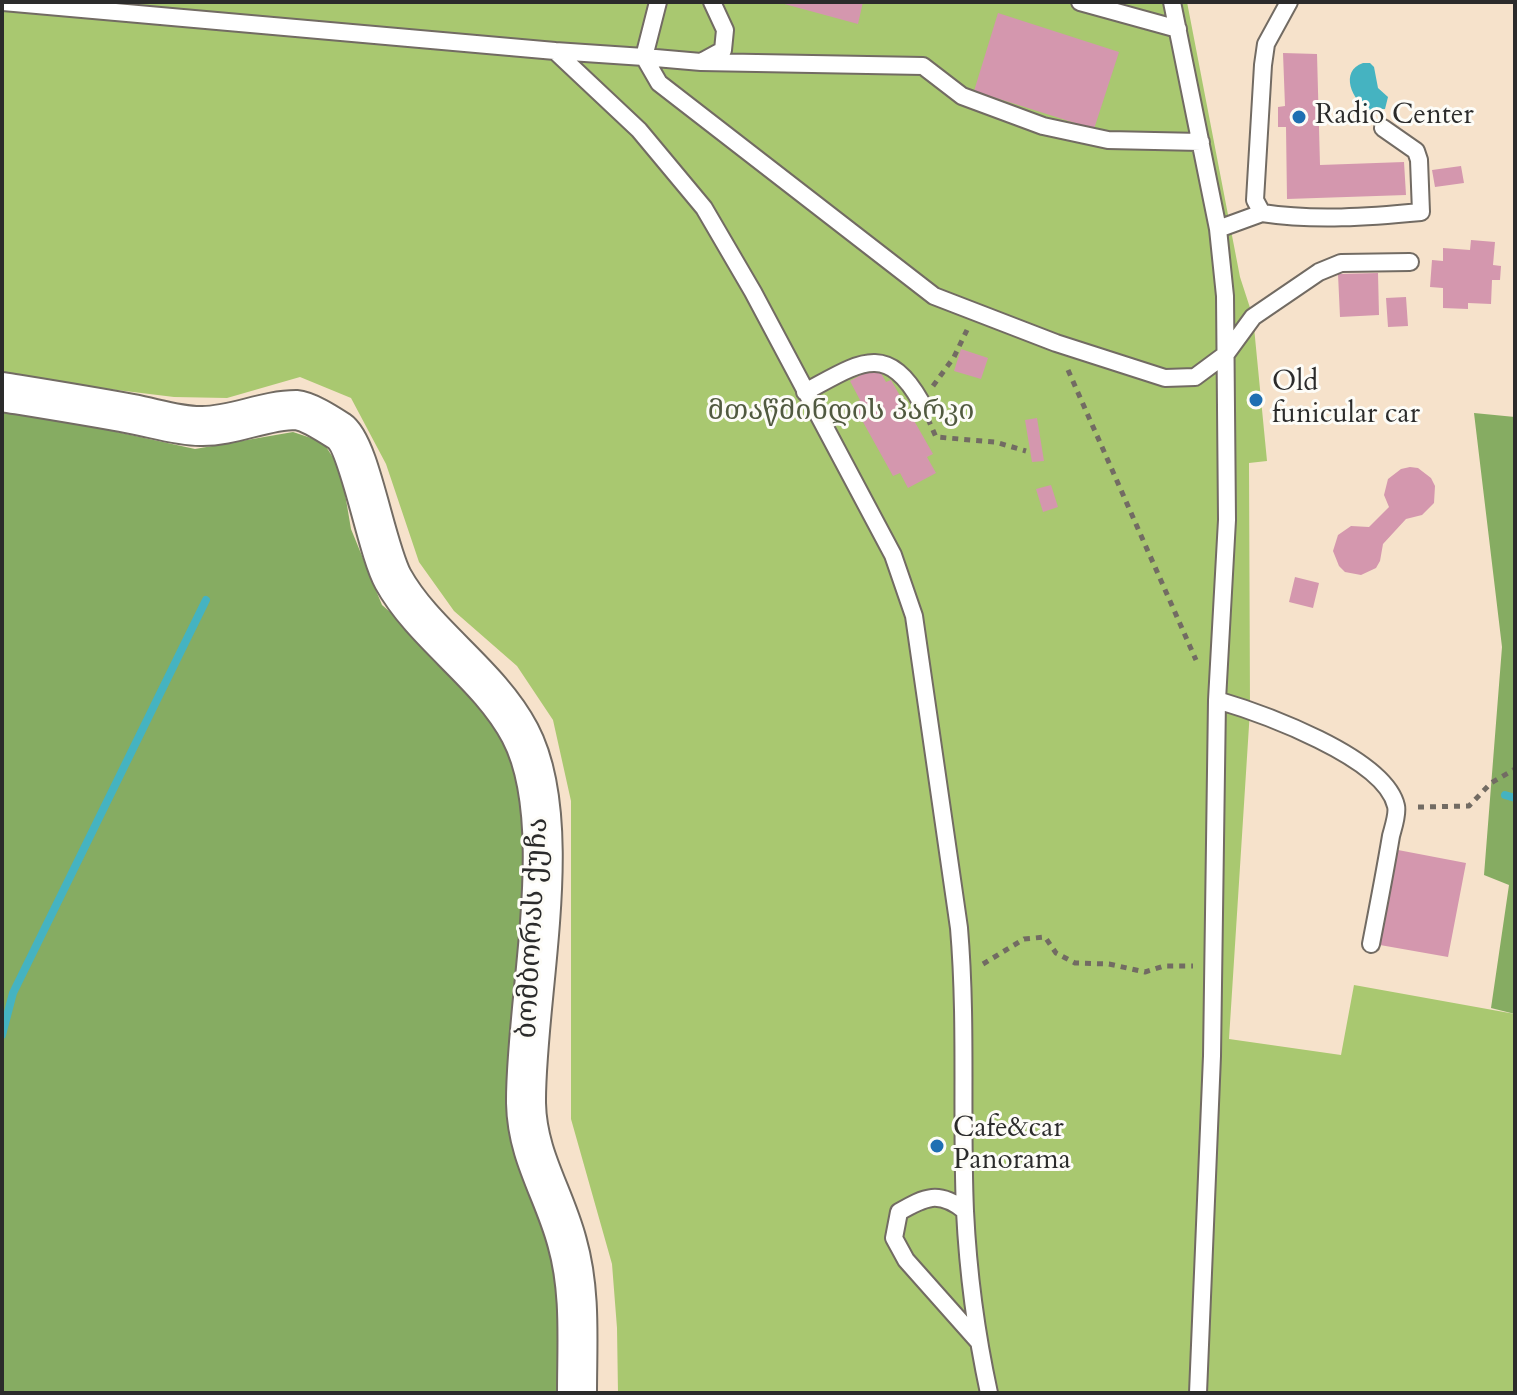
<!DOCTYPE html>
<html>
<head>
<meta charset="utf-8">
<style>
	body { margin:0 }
	#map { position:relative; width:1517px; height:1395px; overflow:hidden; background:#f6e2cb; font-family:Cardo,serif }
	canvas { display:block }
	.frame { position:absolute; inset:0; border:4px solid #2b2b2b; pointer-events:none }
</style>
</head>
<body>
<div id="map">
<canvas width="1517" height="1395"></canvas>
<div class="frame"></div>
</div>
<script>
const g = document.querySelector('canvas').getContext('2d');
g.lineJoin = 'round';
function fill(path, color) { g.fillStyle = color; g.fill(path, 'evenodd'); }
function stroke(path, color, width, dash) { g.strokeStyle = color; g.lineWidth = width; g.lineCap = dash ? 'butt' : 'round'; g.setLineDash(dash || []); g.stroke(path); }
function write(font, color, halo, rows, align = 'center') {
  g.font = font + ' Cardo,"Noto Serif Georgian",serif'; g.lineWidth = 6; g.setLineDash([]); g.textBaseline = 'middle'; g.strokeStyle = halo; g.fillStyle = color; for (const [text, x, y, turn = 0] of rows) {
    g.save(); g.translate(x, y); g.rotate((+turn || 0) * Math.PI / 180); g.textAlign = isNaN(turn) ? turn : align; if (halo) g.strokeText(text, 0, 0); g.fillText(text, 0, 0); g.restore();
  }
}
const green = new Path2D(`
	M2 2H1187L1240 277 1253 317 1267 461 1249 463 1250 710 1229 1039 1341 1055 1354 985 1515 1014V1393H618L617 1328 612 1264 571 1119V801L553 720 517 666 454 611 419 562 386 464 351 398 300 377 227 398 174 397 2 376Z`);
const forest = new Path2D(`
	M2 407 195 449 293 432 323 442 341 470 351 529 382 605 446 661 510 750 527 803 521 919 508 1061 513 1128 562 1269 563 1393H2Z
	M1474 413 1515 417V1014L1491 1008 1509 885 1484 875 1502 647Z`);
const water = new Path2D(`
	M1363 63H1370L1374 67 1378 88 1388 97 1385 109 1369 110C1352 101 1339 71 1363 63Z`);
const stream = new Path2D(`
	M1505 795 1515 798
	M2 1035 13 993 206 600`);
const building = new Path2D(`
	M777 2H863L858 24Z
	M998 13 1119 52 1094 129 974 91Z
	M1283 53 1317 54 1320 165 1404 162 1406 195 1287 199 1286 127H1278V107L1285 106Z
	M1461 166 1464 183 1435 187 1432 170Z
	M1471 240 1495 242 1493 265 1501 266 1500 280H1492L1491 304 1468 303V309L1443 308V288L1430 287 1432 260 1443 261V248L1470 250Z
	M1378 273 1379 315 1340 317 1338 274Z
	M1406 297 1408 326 1388 327 1386 298Z
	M961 349 988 358 981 379 954 371Z
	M877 366 886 382 891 380 933 454 927 457 936 473 908 488 900 473 893 476 853 404 860 400 850 381Z
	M1037 418 1044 461 1032 462 1025 420Z
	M1410 467 1418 468 1431 478 1435 486 1434 503 1422 515 1406 519 1383 544 1380 561 1376 568 1361 575 1345 572 1339 566 1333 551 1338 535 1351 526 1369 527 1389 507 1384 495 1388 479 1401 469Z
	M1051 485 1058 507 1043 512 1036 489Z
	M1295 577 1319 583 1313 608 1289 602Z
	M1398 850 1466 863 1448 957 1380 945Z`);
const path = new Path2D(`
	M1068 370 1196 660
	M933 386 954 357 967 330
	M928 419 936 437 995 442 1026 451
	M1418 807 1469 806 1491 783 1515 769
	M983 964 1024 939 1045 937 1056 953 1075 963 1109 964 1145 972 1164 966H1193`);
const service = new Path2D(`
	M3 2 555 51 639 130 704 208 753 292 893 555 914 616 959 928C967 1022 961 1117 965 1211 968 1272 976 1333 989 1393
	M658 2 644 57 701 62 723 50 725 30 712 2
	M1080 2 1178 29
	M1172 2 1218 229 1225 296 1227 520 1217 700 1212 1056 1198 1393
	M1289 2 1266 44 1263 65 1255 200 1262 213C1314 221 1369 217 1421 212L1419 160 1416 151 1383 128
	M555 51 644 57 659 83 934 296 1056 343 1165 378 1195 377 1226 354 1253 317 1319 272 1341 263 1410 262
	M701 62 923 66 962 96 1043 126 1108 140 1201 142
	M1218 229 1262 213
	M805 392C858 364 886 340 921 402
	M1217 700C1261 713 1385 757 1396 806 1398 814 1393 828 1391 836 1385 872 1378 908 1371 944
	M965 1211C939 1190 925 1197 899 1212L894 1238 906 1260 978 1341`);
const tertiary = new Path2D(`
	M2 392C45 399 89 406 132 414 154 418 178 426 200 426 232 427 264 410 296 410 308 411 328 424 339 431 360 445 376 548 393 579 424 635 489 674 520 733 568 824 525 1000 526 1103 527 1156 554 1193 567 1242 581 1291 577 1342 577 1393`);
const markers = [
	[1299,117,8,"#1f6fb2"],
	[1256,400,8,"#1f6fb2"],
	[937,1146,8,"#1f6fb2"]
];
const poiNames = [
	["Radio Center",1315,117],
	["Old",1272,384],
	["funicular car",1272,416],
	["Cafe&car",953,1130],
	["Panorama",953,1162]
];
const parkNames = [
	["მთაწმინდის პარკი",841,413]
];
const streetNames = [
	["ბომბორას ქუჩა",534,928,-87]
];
fill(green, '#a9c870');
fill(forest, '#86ac62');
fill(water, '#45b3c1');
stroke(stream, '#45b3c1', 8);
fill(building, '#d497ae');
stroke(service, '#726b63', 20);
stroke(tertiary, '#726b63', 42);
stroke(path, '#726b63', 5, [6, 6]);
stroke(service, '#fff', 16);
stroke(tertiary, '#fff', 38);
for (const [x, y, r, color] of markers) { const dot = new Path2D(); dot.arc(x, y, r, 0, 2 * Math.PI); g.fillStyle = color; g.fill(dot); stroke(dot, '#fdfcf7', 3); }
write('28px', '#2b2b2b', '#fdfcf7', poiNames, 'left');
write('28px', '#515a40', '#fdfcf7', parkNames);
write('28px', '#2b2b2b', '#fdfcf7', streetNames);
</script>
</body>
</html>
